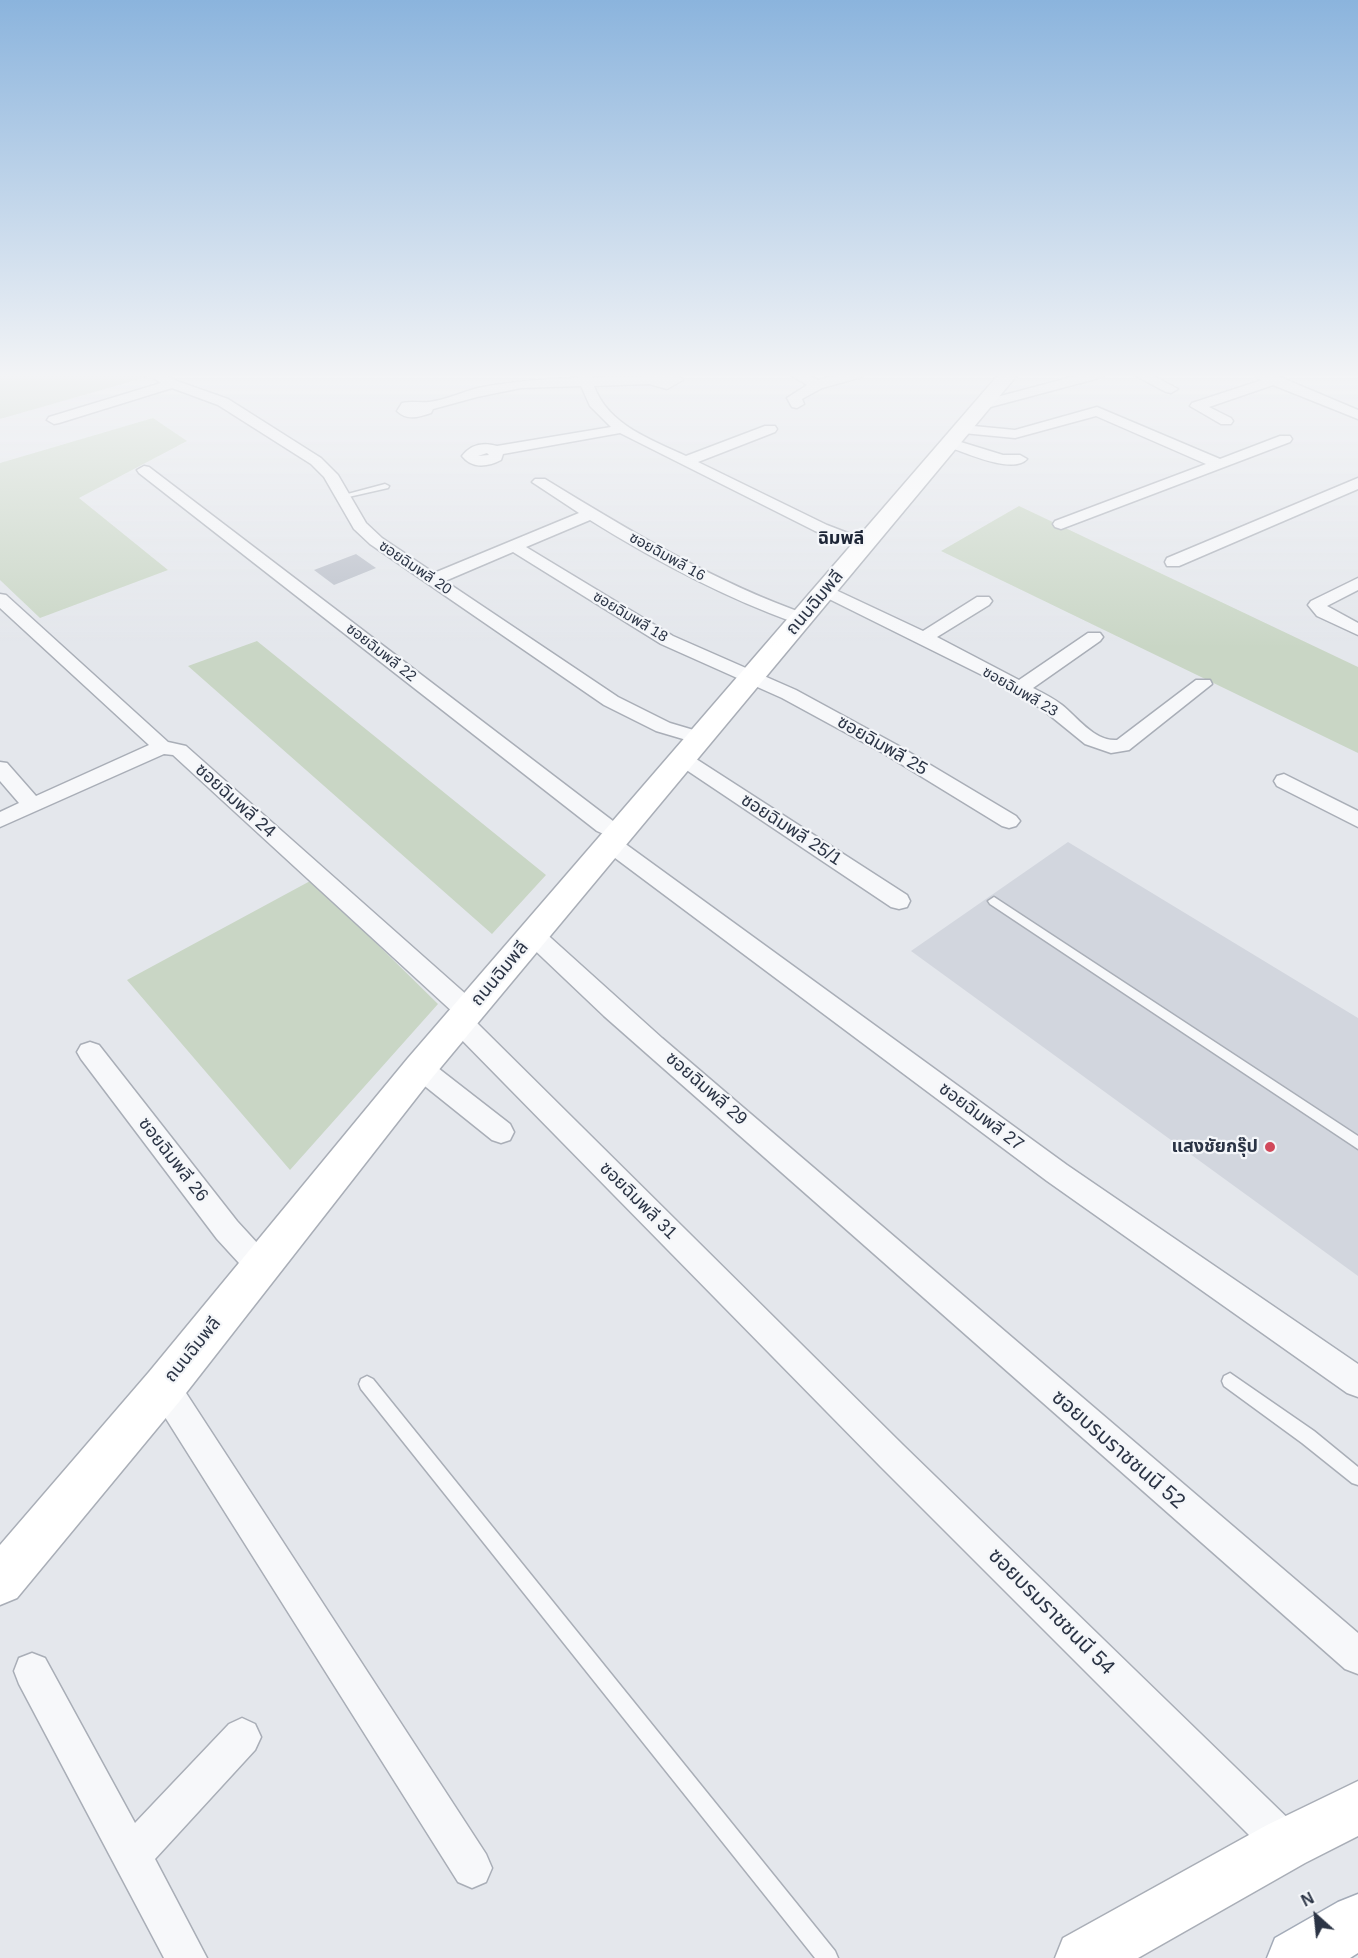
<!DOCTYPE html>
<html>
<head>
<meta charset="utf-8">
<style>
	body { margin:0 }
	#map { position:relative; width:1358px; height:1958px; overflow:hidden; background:#e4e7ec; font-family:Arial,sans-serif }
	canvas { display:block }
	.north { position:absolute; left:1286px; top:1886px; width:60px; height:60px; -webkit-text-stroke:4px #f4f6f9; paint-order:stroke; rotate:333deg; font-size:16px; font-weight:700; line-height:24px; text-align:center; color:#2b3445 }
	.north::after { content:''; display:block; margin:auto; width:21px; height:27px; background:#2b3445; clip-path:polygon(50% 0,100% 100%,50% 72%,0 100%) }
</style>
</head>
<body>
<div id="map">
<canvas width="1358" height="1958"></canvas>
<div class="north">N</div>
</div>
<script>
const g = document.querySelector('canvas').getContext('2d');
g.lineJoin = 'round';
function fill(path, color) { g.fillStyle = color; g.fill(path, 'evenodd'); }
function stroke(path, color, width, dash) { g.strokeStyle = color; g.lineWidth = width; g.lineCap = dash ? 'butt' : 'round'; g.setLineDash(dash || []); g.stroke(path); }
function write(font, color, halo, rows, align = 'center') {
  g.font = font + ' Arial,"Noto Sans Thai",sans-serif'; g.lineWidth = 4.5; g.setLineDash([]); g.textBaseline = 'middle'; g.strokeStyle = halo; g.fillStyle = color; for (const [text, x, y, turn = 0] of rows) {
    g.save(); g.translate(x, y); g.rotate((+turn || 0) * Math.PI / 180); g.textAlign = isNaN(turn) ? turn : align; if (halo) g.strokeText(text, 0, 0); g.fillText(text, 0, 0); g.restore();
  }
}
const built = new Path2D(`
	M1068 842 1358 1018V1276L911 951Z`);
const green = new Path2D(`
	M0 374H143L147 377 0 419Z
	M153 418 187 441 79 498 168 570 40 618 0 580V463Z
	M1019 506 1358 667V753L941 551Z
	M257 641 546 875 492 934 188 666Z
	M312 880 438 1004 290 1170 127 980Z`);
const building = new Path2D(`
	M356 554 376 568 334 585 314 570Z`);
const lane = new Path2D(`
	M385 484 389 486 388 488 344 498 340 496Z
	M994 897 1358 1136V1149L990 904 988 901Z
	M1230 1373 1314 1431 1358 1467V1485L1352 1483 1302 1443 1224 1386 1222 1381 1224 1376Z
	M367 1376 373 1379 835 1951 838 1958H815L361 1389 359 1384 361 1379Z`);
const street = new Path2D(`
	M147 374H164L177 381 228 399 321 458 338 475 366 523 382 538 434 573 579 513 532 482 535 479H545C630 531 714 582 808 615L811 619 808 623H796C723 597 656 561 590 520L526 547 673 636 796 690 897 745 1016 816 1020 821 1016 826 1009 828 1002 826 883 753 782 698 661 644 513 552 445 581 618 697 670 723 707 734 710 738 707 742 700 744 656 731 604 705 370 544 354 529 324 477 311 464 218 405 172 388 59 423 54 424 47 420 49 417 161 383Z
	M578 374H592V378L650 376C660 372 675 372 683 380L667 389 649 384 594 386C608 425 652 440 686 456L765 426H775L777 429 775 432 698 462 827 525 871 542 873 545 865 550 815 531 620 433 503 454 501 460C488 467 472 469 462 456 471 444 483 442 497 446L611 427 590 406 581 386 521 388 477 397 433 409 431 413C419 417 407 421 397 411L402 403C412 401 420 403 429 402 446 400 462 392 478 388 512 381 544 379 579 378ZM487 453 489 455 478 456Z
	M789 374H806L818 380 842 374H864L862 377 822 388 802 399 804 404 797 408 792 407 787 398 807 385Z
	M1083 374H1105L1103 377 983 409 976 405 978 402Z
	M1132 374H1150L1178 389 1171 393 1166 392Z
	M1255 374H1270L1280 377 1358 410V419L1273 385 1209 407 1231 418 1233 421 1231 424H1221L1190 406 1192 403 1262 380 1256 378Z
	M1097 407 1220 459 1280 436H1290L1292 439 1290 442 1061 529 1055 527 1053 524 1055 521 1206 464 1096 416 1015 438 963 433 956 429 963 425 1015 430Z
	M951 439 1003 455H1020L1027 459C1013 475 964 452 946 446L944 443 946 440Z
	M144 466 149 467 613 821 628 828 631 833 628 838 620 840 1067 1165 1358 1364V1397L1347 1393 1047 1181 603 849 600 844 603 839 610 837 597 831 139 473 137 470Z
	M1358 478V489L1179 566H1167L1165 562 1167 558Z
	M1358 578V590L1327 606 1358 623V635L1317 616 1308 605 1311 601Z
	M825 585 923 631 977 597H989L992 601 989 605 937 637 1019 680 1088 633H1100L1103 637 1100 641 1033 688C1043 693 1053 698 1062 705 1077 717 1095 742 1117 740L1196 680H1210L1212 684 1129 750 1111 753 1085 744 1042 709 988 678 819 594 816 590 819 586Z
	M0 594 6 595 168 742 186 746 477 1004 480 1011 477 1018 473 1019 903 1445 1300 1830 1306 1844 1300 1858 1286 1864 1272 1858 881 1467 451 1029 448 1022 451 1015 455 1014 173 755 164 754 0 827V812L19 803 0 781V762L7 763 36 796 149 745 0 608Z
	M683 753 690 755 907 895 910 901 907 907 899 909 891 907 676 763 673 759 676 755Z
	M1284 774 1358 811V827L1277 786 1274 781 1277 776Z
	M533 927 541 929 662 1038 1358 1633V1674L1345 1669 604 1016 525 941 521 935 525 929Z
	M90 1042 99 1045 237 1221 270 1257 275 1266 270 1275 260 1279 250 1275 217 1239 81 1059 77 1052 81 1045Z
	M420 1058 429 1061 510 1124 514 1132 510 1140 501 1143 492 1140 411 1075 407 1068 411 1061Z
	M164 1372 175 1376 486 1854 492 1868 486 1882 472 1888 458 1882 153 1398 148 1387 153 1376Z
	M32 1653 45 1658 135 1823 229 1724 242 1718 255 1724 261 1737 255 1750 155 1859 207 1958H164L19 1684 14 1671 19 1658Z`);
const secondary = new Path2D(`
	M999 374H1018L432 1078 179 1402 17 1598 0 1605V1545L149 1372 408 1058Z
	M1358 1781V1836L1305 1863 1138 1958H1055L1063 1938 1267 1825Z`);
const primary = new Path2D(`
	M1358 1894V1953L1350 1958H1267L1275 1938 1338 1902Z`);
const markers = [
	[1270,1147,6,"#d1495b"]
];
const farStreetnames = [
	["ซอยฉิมพลี 16",667,557,29],
	["ซอยฉิมพลี 20",415,568,34],
	["ซอยฉิมพลี 18",630,617,31],
	["ซอยฉิมพลี 22",381,653,38],
	["ซอยฉิมพลี 23",1020,692,30]
];
const farQuarternames = [
	["ฉิมพลี",841,539]
];
const streetNames = [
	["ถนนฉิมพลี",815,603,-50],
	["ซอยฉิมพลี 25",882,746,30],
	["ซอยฉิมพลี 24",235,801,42],
	["ซอยฉิมพลี 25/1",791,830,33],
	["ถนนฉิมพลี",500,974,-50],
	["ซอยฉิมพลี 29",706,1089,41],
	["ซอยฉิมพลี 27",981,1117,37],
	["ซอยฉิมพลี 26",173,1160,52],
	["ซอยฉิมพลี 31",638,1201,45],
	["ถนนฉิมพลี",193,1350,-51]
];
const poiNames = [
	["แสงชัยกรุ๊ป",1258,1147]
];
const nearStreetnames = [
	["ซอยบรมราชชนนี 52",1118,1450,41],
	["ซอยบรมราชชนนี 54",1051,1612,45]
];
fill(built, '#d2d6de');
fill(green, '#c9d6c5');
fill(building, '#bbc0ca');
stroke(lane, '#a9aeb7', 3);
stroke(street, '#a9aeb7', 3);
stroke(secondary, '#a9aeb7', 3);
stroke(primary, '#a3abb8', 3);
fill(lane, '#f7f8fa');
fill(street, '#f7f8fa');
fill(secondary, '#fff');
fill(primary, '#fff');
const sky = g.createLinearGradient(0, 0, 0, 648);
sky.addColorStop(0, '#8bb4dd');
sky.addColorStop(0.58, '#f3f4f6');
sky.addColorStop(1, '#f3f4f600');
g.fillStyle = sky;
g.fillRect(0, 0, 1358, 648);
for (const [x, y, r, color] of markers) { const dot = new Path2D(); dot.arc(x, y, r, 0, 2 * Math.PI); g.fillStyle = color; g.fill(dot); stroke(dot, '#f4f6f9', 2); }
write('15px', '#2b3445', '#f4f6f9', farStreetnames);
write('bold 18px', '#1d2536', '#f4f6f9', farQuarternames);
write('18px', '#2b3445', '#f4f6f9', streetNames);
write('bold 18px', '#2b3445', '#f4f6f9', poiNames, 'right');
write('21px', '#2b3445', '#f4f6f9', nearStreetnames);
</script>
</body>
</html>
